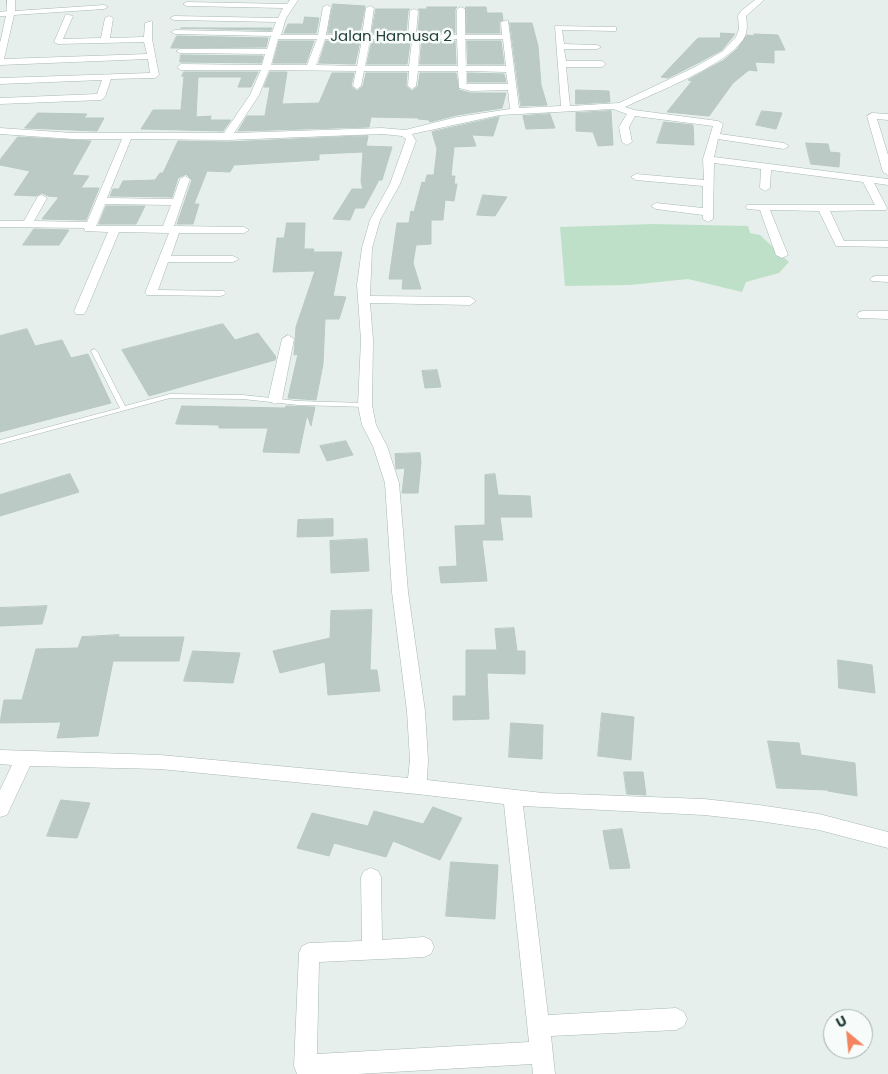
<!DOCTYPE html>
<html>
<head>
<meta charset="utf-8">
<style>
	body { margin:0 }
	#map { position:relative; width:888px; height:1074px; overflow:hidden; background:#e6efeb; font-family:Poppins,sans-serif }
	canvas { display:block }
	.north { position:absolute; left:823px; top:1009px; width:50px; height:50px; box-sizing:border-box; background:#f7fbf9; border:1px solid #a3b1ad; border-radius:50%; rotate:332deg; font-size:14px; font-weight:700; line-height:20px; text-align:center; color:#24423a }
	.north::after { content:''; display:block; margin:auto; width:18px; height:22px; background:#f4845f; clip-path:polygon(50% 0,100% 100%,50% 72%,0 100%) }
</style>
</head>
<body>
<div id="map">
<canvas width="888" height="1074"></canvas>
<div class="north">U</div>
</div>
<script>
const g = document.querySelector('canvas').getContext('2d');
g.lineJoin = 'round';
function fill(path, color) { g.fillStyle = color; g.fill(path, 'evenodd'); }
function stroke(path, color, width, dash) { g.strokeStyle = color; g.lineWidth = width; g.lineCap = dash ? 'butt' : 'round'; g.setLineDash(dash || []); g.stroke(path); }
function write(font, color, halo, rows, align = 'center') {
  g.font = font + ' Poppins,sans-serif'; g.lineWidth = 5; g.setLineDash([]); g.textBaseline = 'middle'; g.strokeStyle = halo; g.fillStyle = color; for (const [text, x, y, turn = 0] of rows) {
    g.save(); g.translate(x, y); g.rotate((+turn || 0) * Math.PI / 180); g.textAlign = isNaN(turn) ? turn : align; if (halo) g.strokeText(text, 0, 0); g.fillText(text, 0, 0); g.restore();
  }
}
const green = new Path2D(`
	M653 224 748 226 750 233 760 235 789 262 779 273 746 282 742 292 688 279 630 285 565 286 560 227Z`);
const building = new Path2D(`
	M333 4 365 6 360 33H328Z
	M427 7H457L455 9V33H418L420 11 418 9H427Z
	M466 7H486L487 13H502L503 20 499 22 500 33H467Z
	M376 9H410L408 11 406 33H372Z
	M305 17 319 18 316 33H284L288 24H303Z
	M510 23H532L538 46 541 85 547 105 521 106Z
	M181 28H272L271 30Z
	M721 33 735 34 722 50 694 65 668 78 661 77 698 38H720Z
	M754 34 778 35 785 50H774V63L755 62 757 71 749 70 733 83 709 116 667 112 692 81 688 80 724 60 737 49 747 35 755 36Z
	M177 36 268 38 266 47 171 48Z
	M279 41H314L306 63H273Z
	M326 41H360L355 64 319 63Z
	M372 41 410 42 407 64H367Z
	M422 41H455L456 64H420Z
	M467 41H501L504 64H468Z
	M181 55 263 56 261 63 180 62Z
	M184 72H258L251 87H238L242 77H198L196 117 211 116 210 120H231L223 131 141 129 153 110H181L184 76H182Z
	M270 72H287L282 104 319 103 332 73H354L351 86 357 91 363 86 366 73H407L406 86 412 91 418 86 420 73H456L459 90 471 93H506L502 108 457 115 430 122 429 120 418 119 419 118 371 117 369 127 238 131 247 116H265L270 87H264Z
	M468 73 504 74 506 82H468Z
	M576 90 609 91 610 102 576 104Z
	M611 111 613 145 598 146 593 132 576 131V113Z
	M762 111 782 113 776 129 756 125Z
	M38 113 87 114 84 118H104L97 131 25 128Z
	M550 114 555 128 526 129 523 116Z
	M499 117 493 136 472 135 476 146 454 147 451 176H455L454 184H457L454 201 445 200 443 220H431V244L416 245 413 263 421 289H402L403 279H389L397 223H409L411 211 414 212 422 182 425 183 427 175H434L437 149 432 132Z
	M664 122 693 125 694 145 657 143Z
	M368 136 366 146 392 147 382 180H379L364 208H355L350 220 333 219 352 189H363L361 182 363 152 319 154V160L234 165 230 172 207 171 194 204H199L193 224H177L192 180 186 174 178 178 172 197 110 196 113 189H119L123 181 155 180 160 173H163L178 141 227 142Z
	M18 137 91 141 72 175 89 176 81 188H99L86 220 42 219 59 197 48 196 42 193 36 196 14 195 30 171 0 165V160Z
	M806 143 828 144 830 152 840 153 839 167 811 164Z
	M483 195 507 197 495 216 477 215Z
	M106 206H145L136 224H99Z
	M287 223H305L304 249H314L313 252H342L333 296 346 297 339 319H325L323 364 316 400 288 398 298 354 294 355 296 327 315 271 273 272 277 238H284Z
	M34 229 69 230 59 245H23Z
	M223 324 235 340 258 333 276 357 275 360 149 396 122 350Z
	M27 329 35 346 62 340 71 358 88 354 111 403 0 432V336Z
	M437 370 441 387 425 388 422 371Z
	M182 406 285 408 286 406 315 407 311 426 307 415 299 453 263 452 268 428H219V425L176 424Z
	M346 441 353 455 327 461 320 446Z
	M420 453 421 462 418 493H402L405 468 396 469 395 454Z
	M70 474 79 492 0 516V495Z
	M495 474 498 495 530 496 532 517H500L503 540H482L487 581 441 583 439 567 457 566 455 526 485 525V475Z
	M333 519V536L297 537 298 520Z
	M367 539 369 571 331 573 330 541Z
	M47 606 42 624 0 626V608Z
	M372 610 370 670H377L380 691 328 695 325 662 280 673 273 651 330 638 331 611Z
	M514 628 517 651H525V674L487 673 489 719 453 720V696H466V650H497L495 629Z
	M119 635 118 637H184L179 661H113L98 736 57 738 61 722 0 723 4 700H22L36 649 78 648 82 637Z
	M193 651 240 653 233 683 184 681Z
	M838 660 872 665 875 693 839 688Z
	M602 713 634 717 631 760 598 756Z
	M511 723 543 725 542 759 509 757Z
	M768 741 799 743 801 755 855 763 857 796 828 791 827 790 777 788Z
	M624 772H643L646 795 627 794Z
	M61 800 90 803 77 838 47 836Z
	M433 807 462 818 440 860 393 841 386 857 334 843 329 856 297 848 312 813 368 826 374 811 423 824Z
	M622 829 630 868 610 869 603 831Z
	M451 862 498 865 495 919 446 916Z`);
const service = new Path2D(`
	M94 349 97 351 125 406 170 394 243 395 298 401 365 403 368 405 365 407 298 405 243 399 170 398 0 444V440L120 408 91 351Z`);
const minor = new Path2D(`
	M7 0H15V11L104 5 108 7 104 9 14 15 4 59 147 54 144 42 58 44 54 42 66 14 73 16 63 39 101 38 105 18 109 16 113 18 110 38 144 37 145 23 152 21V39L159 75 155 78 111 79 105 97 101 100 0 104V98L97 94 102 80 0 84V78L150 73 148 59 0 65V43L6 16H0V12L7 11Z
	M290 0H298L286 18 281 35H318L323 7 327 5 331 7 326 35H362L366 8 370 6 374 8 370 35H408L410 11 414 9 418 11 416 35H457V9L461 7 465 9V35H502L501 22 508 20 519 108 561 106 555 26 616 27V31H613L562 30 564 44 597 45 601 47 597 49H564L566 61H602L606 64 602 67H566L570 106 619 103 695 67 723 51 736 37 739 29 738 16 741 11 755 0H764L746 16C747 24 748 31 744 38 728 65 654 93 625 107L634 110 718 121 723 124 720 134 784 143 789 146 784 149 718 139 714 157 888 179V185L874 183 887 208 886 210 830 211 844 241H888V247L836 246 819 211 770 210 788 255 782 258 776 255 760 210 747 209 746 207 747 205H875L863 182 771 170 770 188 765 191 760 188 761 169 714 163 713 219 708 222 703 219V215L656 209 651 206 656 203 703 208V186L636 180 631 177 636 174 704 180 703 159 713 126 635 116 629 127 632 142 627 145 622 142 619 127 627 114 613 109 500 115 412 134 416 141 400 184 380 220 372 248 370 296 470 297 476 301 470 305 370 303 373 340 372 405 376 425 387 446 399 483 408 592 425 711 428 760 427 780 543 793 704 799 759 805 819 814 888 832V848L819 830 759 821 704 815 523 806 548 1015 676 1008 684 1012 687 1019 684 1026 676 1030 551 1036 555 1074H533L532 1064 358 1074H297L294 1066 299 953 302 946 309 943 362 941 361 877 364 871 371 868 378 871 381 877 382 940 424 937 431 940 434 947 431 954 424 957 319 962 317 1054 529 1042 504 804 417 794 160 769 30 766 7 815 0 817V790L12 765 0 764V750L160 755 408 778 410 760 407 711 392 592 385 483 373 446 362 425 358 405 361 340 357 285 362 248 370 220 390 184 406 139 402 136 382 134 227 140 131 139 107 198 173 199 180 179 185 176 190 179 174 226 244 227 249 230 244 233H179L171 256H233L239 259 233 262H168L158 290 224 291 226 293 224 295 220 296 147 295 145 293 169 233 119 232 86 311 84 314H76L74 311 108 232 85 231 84 228 0 227V221H24L38 196 42 195 47 198 34 221 87 222 122 139H73L0 134V128L73 133H224L250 95 261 70H181L177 67 181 64 262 65 265 54 180 53 176 51 180 49H267L271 36 175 34 171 32 175 30 272 32 276 22 174 20 170 18 174 16 278 18 283 8 187 6 183 4 187 2 287 4ZM278 39H317L307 65H271ZM325 39H362L357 66 316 65ZM370 39 412 40 409 66H365ZM420 39H457L458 66H418ZM465 39H503L506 66H466ZM269 70 356 71 353 86 357 89 361 86 364 71H409L408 86 412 89 416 86 418 71H458L459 88 471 91 508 90 510 109 457 117 405 130 382 128 234 133 259 95ZM466 71 506 72 508 84H466ZM105 204 171 205 163 226H96Z
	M872 113 888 114V120L877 119 888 155V175L883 172 867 116Z
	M876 276H888V282L872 281 870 279 872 277Z
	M863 311H888V319L859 318 857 315 859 312Z
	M288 335 294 339 282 400 275 404 268 400 282 339Z`);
const farStreetnames = [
	["Jalan Hamusa 2",391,37]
];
fill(green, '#bfe0c8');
fill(building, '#bbcac4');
stroke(building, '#b8c9c2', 1);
stroke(service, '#a8b8b2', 1);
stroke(minor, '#a8b8b2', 1);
fill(service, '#fff');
fill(minor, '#fff');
write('15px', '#24423a', '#f7fbf9', farStreetnames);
</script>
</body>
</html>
